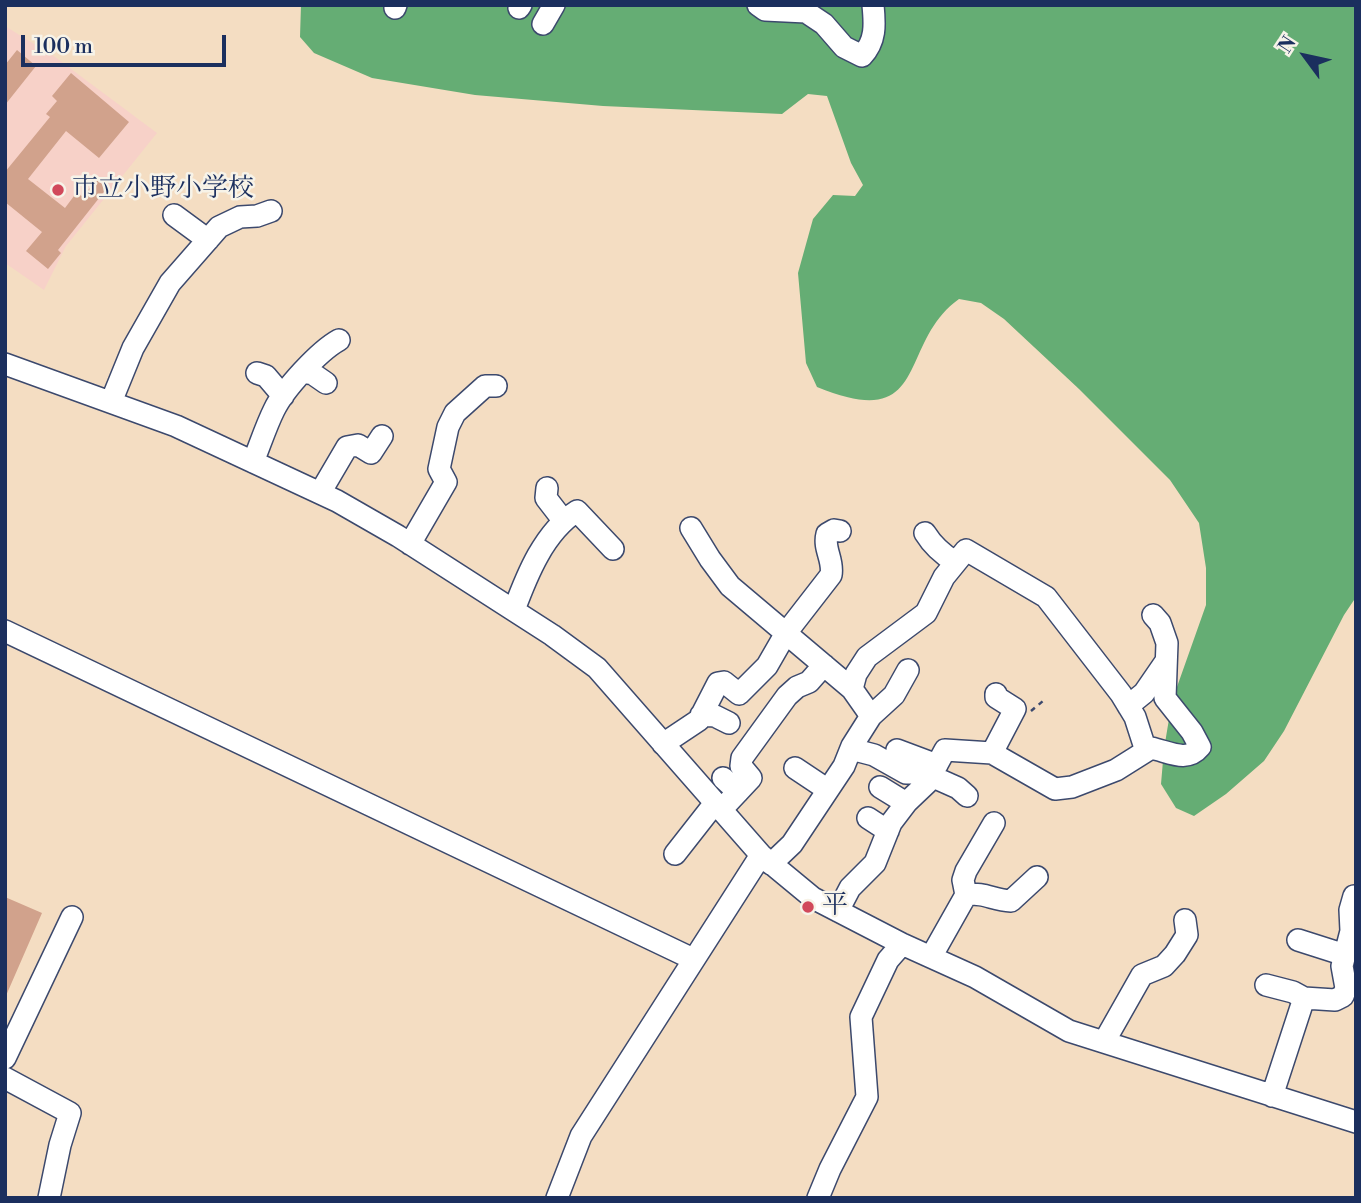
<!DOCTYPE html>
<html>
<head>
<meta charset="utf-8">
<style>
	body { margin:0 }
	#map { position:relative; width:1361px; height:1203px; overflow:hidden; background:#f4ddc2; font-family:"Libre Bodoni",serif }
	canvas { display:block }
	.frame { position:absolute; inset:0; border:7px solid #1b2f5e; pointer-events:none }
	.north { position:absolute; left:1270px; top:21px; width:70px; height:70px; -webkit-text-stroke:5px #f7f3e8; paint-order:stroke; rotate:303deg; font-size:19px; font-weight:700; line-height:28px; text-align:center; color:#1b2f5e }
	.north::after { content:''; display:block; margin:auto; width:24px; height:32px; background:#1b2f5e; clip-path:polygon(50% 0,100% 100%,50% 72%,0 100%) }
	.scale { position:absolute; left:21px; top:35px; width:205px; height:32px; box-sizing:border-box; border:4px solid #1b2f5e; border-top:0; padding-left:9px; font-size:21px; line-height:24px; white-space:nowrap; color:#1b2f5e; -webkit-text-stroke:5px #f7f3e8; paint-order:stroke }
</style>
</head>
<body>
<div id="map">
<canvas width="1361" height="1203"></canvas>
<div class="frame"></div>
<div class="north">N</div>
<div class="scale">100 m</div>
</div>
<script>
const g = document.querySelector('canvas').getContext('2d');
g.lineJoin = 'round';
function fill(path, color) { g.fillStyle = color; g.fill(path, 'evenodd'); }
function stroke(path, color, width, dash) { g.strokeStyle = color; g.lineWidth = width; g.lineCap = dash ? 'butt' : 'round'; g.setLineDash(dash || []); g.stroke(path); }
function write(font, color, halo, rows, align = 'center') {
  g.font = font + ' "Libre Bodoni","Noto Serif JP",serif'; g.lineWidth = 5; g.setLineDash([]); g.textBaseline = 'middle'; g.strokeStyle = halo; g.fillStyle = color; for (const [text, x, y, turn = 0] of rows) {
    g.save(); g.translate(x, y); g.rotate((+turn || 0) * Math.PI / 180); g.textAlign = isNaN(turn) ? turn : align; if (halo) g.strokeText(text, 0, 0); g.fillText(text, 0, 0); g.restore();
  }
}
const built = new Path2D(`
	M5 26 55 57 157 133 66 246 44 290 5 263Z`);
const forest = new Path2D(`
	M301 5H1356V597L1344 615 1284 731 1264 761 1226 794 1194 816 1176 808 1161 784 1164 749 1172 701 1206 605V568L1199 523 1170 480 1079 389 1004 319 981 303 959 299C896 344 932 434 817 387L806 363 798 273 813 219 833 195 855 196 863 185 851 163 827 96 808 94 782 114 603 106 475 95 372 78 314 53 300 37Z`);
const building = new Path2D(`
	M17 50 36 66 5 105V65Z
	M71 73 129 122 99 158 66 131 28 179 65 208 77 192 83 197 96 179 107 188 58 250 61 253 48 269 26 251 42 232 5 202V172L50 117 46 114 57 101 52 96Z
	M5 897 42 913 5 998Z`);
const path = new Path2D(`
	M1031 711 1043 701`);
const minor = new Path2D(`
	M758 5 765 10 806 12 824 24 844 47 862 56C876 41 875 25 873 5
	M395 8 396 5
	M519 8 521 5
	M543 24 554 5
	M174 215 208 240
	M5 364 176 426 337 501 398 536 552 635 597 668 761 855 813 898 902 944 975 977 1069 1031 1356 1122
	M302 372 313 374 326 383
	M257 373 266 376 283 396
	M111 402 133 348 170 283 219 227 240 217 257 216 271 211
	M253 462C260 445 266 426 274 410 284 389 319 351 339 340
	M547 488 546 498 563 520
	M320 493 347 447 358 445 371 453 382 436
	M691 528 710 559 730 586 852 689
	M925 533C933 546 942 554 955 562
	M410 544 446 482 439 469 448 427 455 413 485 386H496
	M514 610C527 575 544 532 577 511L613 549
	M5 631 693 959
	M1128 706 1144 693 1166 661
	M701 715 715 716 729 723
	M871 716 894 695 908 670
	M663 744 699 720 718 683 724 682 739 694 767 666 786 633 831 575C834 560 823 549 827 534L834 530 840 531
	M851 749 874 755 906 773H914L926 761
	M897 750 937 765
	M992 753 1015 709 996 697V694
	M795 768 828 790
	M931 776 958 788 967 796
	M723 778 738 792
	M880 787 906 803
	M721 810 751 778 741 766 742 758 787 696 797 687 809 682 824 665
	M868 818 888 831
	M675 854 715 803
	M771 864 792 844 844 766 852 746 871 716 852 689 856 674 867 657 926 613 944 577 966 550 1046 597 1121 694 1135 717 1146 751
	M966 895C985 892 992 900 1011 901L1037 877
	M838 911 850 888 875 863 891 823 907 802 927 783 945 750 992 753 1055 789 1072 787 1116 770 1151 748C1170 752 1187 763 1200 747L1192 732 1165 698 1167 643 1160 623 1153 615
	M1351 931 1350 910 1354 896
	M1298 940 1345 955
	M931 957 966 895 963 880 966 871 994 823
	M1266 985 1293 992 1304 998
	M1104 1042 1142 975 1164 966 1175 954 1187 935 1185 920
	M5 1058 72 917
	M5 1078 70 1113 60 1145 49 1198
	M1272 1096 1304 998 1335 1000 1343 996 1346 988 1342 966 1351 931H1356
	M557 1198 581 1136 761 855
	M818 1198 830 1169 867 1097 861 1017 888 960 902 944`);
const markers = [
	[58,190,7,"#d1495b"],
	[808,907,7,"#d1495b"]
];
const poiNames = [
	["市立小野小学校",72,190],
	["平",822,907]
];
fill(built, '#f7d1c8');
fill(forest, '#65ad74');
fill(building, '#d1a28c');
stroke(minor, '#3c496d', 24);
stroke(path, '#3c496d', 2.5, [5, 5]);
stroke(minor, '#fff', 21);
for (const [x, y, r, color] of markers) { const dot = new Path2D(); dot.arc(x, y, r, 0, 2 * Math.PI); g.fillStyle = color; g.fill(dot); stroke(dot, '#f7f3e8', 2.5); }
write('26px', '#1b2f5e', '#f7f3e8', poiNames, 'left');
</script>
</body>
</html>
